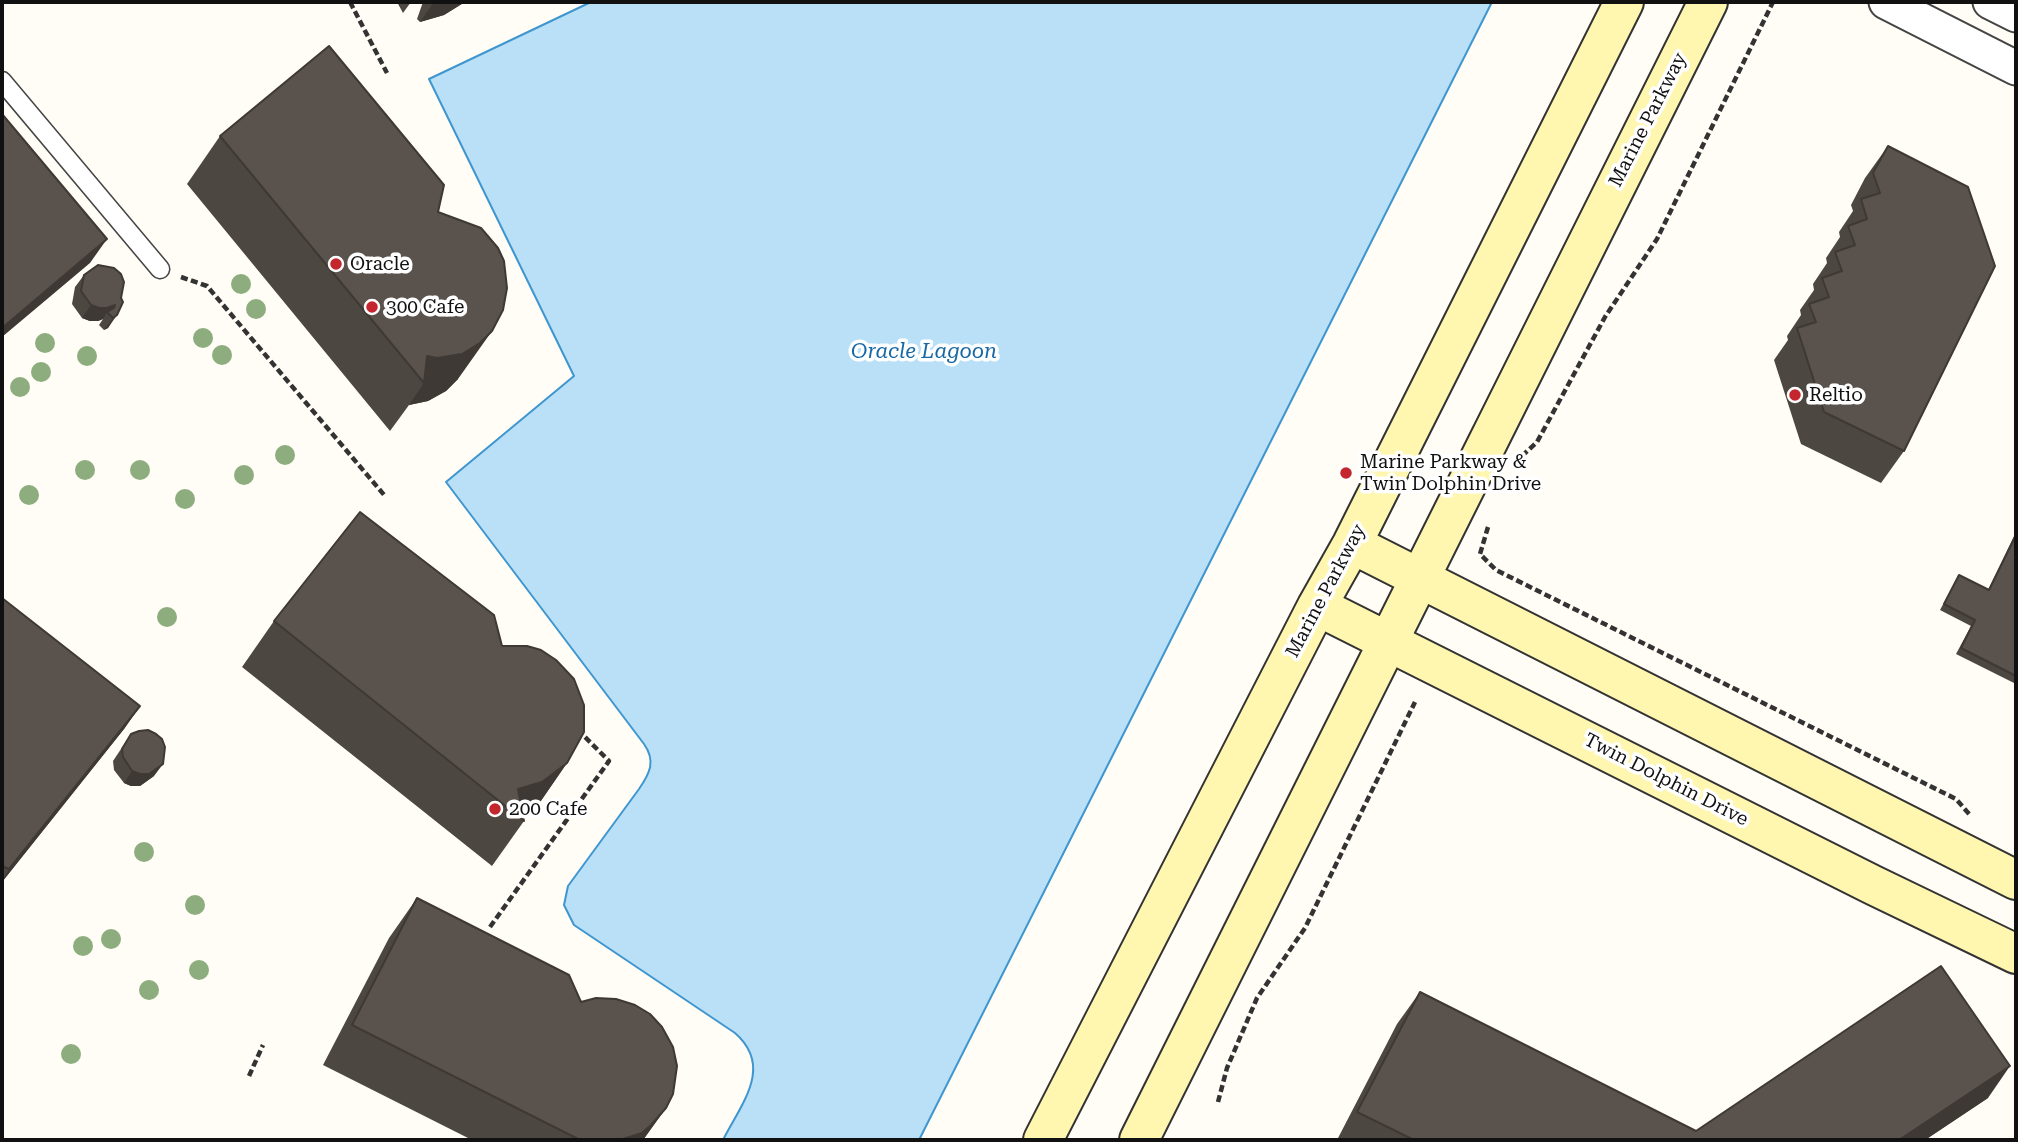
<!DOCTYPE html>
<html>
<head>
<meta charset="utf-8">
<style>
	body { margin:0 }
	#map { position:relative; width:2018px; height:1142px; overflow:hidden; background:#fffdf5; font-family:"Roboto Serif",serif }
	canvas { display:block }
	.frame { position:absolute; inset:0; border:4px solid #111; pointer-events:none }
</style>
</head>
<body>
<div id="map">
<canvas width="2018" height="1142"></canvas>
<div class="frame"></div>
</div>
<script>
const g = document.querySelector('canvas').getContext('2d');
g.lineJoin = 'round';
function fill(path, color) { g.fillStyle = color; g.fill(path, 'evenodd'); }
function stroke(path, color, width, dash) { g.strokeStyle = color; g.lineWidth = width; g.lineCap = dash ? 'butt' : 'round'; g.setLineDash(dash || []); g.stroke(path); }
function write(font, color, halo, rows, align = 'center') {
  g.font = font + ' "Roboto Serif",serif'; g.lineWidth = 7; g.setLineDash([]); g.textBaseline = 'middle'; g.strokeStyle = halo; g.fillStyle = color; for (const [text, x, y, turn = 0] of rows) {
    g.save(); g.translate(x, y); g.rotate((+turn || 0) * Math.PI / 180); g.textAlign = isNaN(turn) ? turn : align; if (halo) g.strokeText(text, 0, 0); g.fillText(text, 0, 0); g.restore();
  }
}
const water = new Path2D(`
	M591 2H1492L919 1140H723C741 1104 774 1067 735 1033L574 925 564 905 568 886 639 789C650 773 656 761 644 744L446 482 574 376 429 79Z`);
const path = new Path2D(`
	M350 2 387 73
	M181 277 207 286 385 496
	M1522 456 1537 442 1605 317 1657 239 1773 2
	M1488 527 1480 554 1496 570 1956 799 1970 815
	M490 927 609 761 580 732
	M249 1076 263 1045
	M1218 1102 1227 1068 1257 998 1305 928 1415 702`);
const service = new Path2D(`
	M2 81 160 269`);
const minor = new Path2D(`
	M1886 2 2016 68
	M1990 2 2016 15`);
const secondary = new Path2D(`
	M1352 544 2016 880
	M1317 606 1873 885 2016 954
	M1043 1140 1317 606 1352 544 1624 2
	M1139 1140 1708 2`);
const trees = [
	[241,284],
	[256,309],
	[203,338],
	[45,343],
	[222,355],
	[87,356],
	[41,372],
	[20,387],
	[285,455],
	[85,470],
	[140,470],
	[244,475],
	[29,495],
	[185,499],
	[167,617],
	[144,852],
	[195,905],
	[111,939],
	[83,946],
	[199,970],
	[149,990],
	[71,1054]
];
const wall = new Path2D(`
	M397 2H411L403 13Z
	M423 2H465L444 15 420 22 417 19Z
	M220 136 438 212 458 379 446 391 428 401 409 405 390 431 187 184Z
	M1888 146 1904 451 1881 483 1801 444 1774 360 1788 340 1787 336 1801 315 1800 310 1814 290 1813 284 1827 263 1826 258 1840 237 1839 232 1853 211 1851 205 1865 178Z
	M84 275 121 298 123 302 108 328 104 330 99 325 103 319 98 321H90L82 318 72 304 75 287Z
	M2016 532V684L1956 654 1971 626 1940 610 1959 575 1988 590Z
	M2 598 140 706 124 729 2 882Z
	M274 621 502 646 567 763 536 808 524 817V821L492 866 242 667Z
	M131 734 154 776 140 786H131L124 783 114 770 113 761Z
	M417 898 581 1002 666 1108 643 1140H472L323 1065 389 938Z
	M1420 992 1696 1131 1988 1098 1925 1140H1337L1397 1024Z`);
const shadedWall = new Path2D(`
	M434 2H465L444 15 420 22Z
	M107 239 90 263 2 337V328Z
	M91 305H115L109 313 107 312 103 319 98 321H90L82 318Z
	M117 315 108 328 104 330 113 318Z
	M492 331 458 379 446 391 428 401 409 405 424 383 427 356Z
	M140 706 124 729 2 882 9 869Z
	M567 763 536 808 522 819 518 789Z
	M163 764 154 776 140 786H131L124 783 132 771Z
	M2010 1066 1988 1098 1925 1140H1899Z
	M666 1108 643 1140H622L623 1139Z`);
const building = new Path2D(`
	M329 46 444 185 438 212 481 228 498 248 504 261 507 288 503 310 492 331 480 343 462 354 437 358 427 356 424 383 220 136Z
	M2 114 107 239 2 328Z
	M1888 146 1968 187 1995 266 1904 451 1824 412 1797 328 1816 322 1809 304 1829 297 1822 278 1842 271 1835 252 1855 245 1848 226 1867 219 1861 199 1880 193 1873 173Z
	M98 265 114 268 121 274 124 282 121 298 123 302 117 315 113 318 107 312 114 308 115 305 107 308H99L91 305 81 291 84 275Z
	M360 512 494 615 502 646H527L541 650 556 660 574 679 584 705V732L567 763 542 782 518 789 524 821 274 621Z
	M2016 535V676L1961 648 1975 620 1944 604 1959 575 1989 590Z
	M2 598 140 706 9 869 2 866Z
	M148 730 156 734 162 739 165 747 163 764 149 774H140L132 771 123 757 122 749 131 734 139 731Z
	M417 898 569 975 581 1002 596 998 616 999 635 1005 650 1014 662 1027 673 1047 677 1066 673 1094 666 1108 651 1125 642 1133 623 1139 624 1140H580L352 1025Z
	M1941 966 2010 1066 1899 1140H1414L1357 1112 1420 992 1696 1131Z`);
const markers = [
	[336,264,7,"#c4262e"],
	[372,307,7,"#c4262e"],
	[1795,395,7,"#c4262e"],
	[1346,473,7,"#c4262e"],
	[495,809,7,"#c4262e"]
];
const streetNames = [
	["Marine Parkway",1648,120,-63],
	["Marine Parkway",1326,591,-62],
	["Twin Dolphin Drive",1666,780,27]
];
const poiNames = [
	["Oracle",350,264],
	["300 Cafe",386,307],
	["Reltio",1809,395],
	["Marine Parkway &",1360,462],
	["Twin Dolphin Drive",1360,484],
	["200 Cafe",509,809]
];
const waterNames = [
	["Oracle Lagoon",924,352]
];
fill(water, '#b9e0f7');
stroke(water, '#3f96cf', 2);
stroke(service, '#444', 21);
stroke(minor, '#444', 37);
stroke(secondary, '#333', 42);
stroke(path, '#333', 4.5, [7, 3.5]);
stroke(service, '#fff', 18);
stroke(minor, '#fff', 33);
stroke(secondary, '#fff6b0', 38);
g.fillStyle = '#8dad7f';
for (const [x, y] of trees) { g.beginPath(); g.arc(x, y, 10, 0, 2 * Math.PI); g.fill(); }
fill(wall, '#4d4742');
fill(shadedWall, '#3f3936');
fill(building, '#5a524d');
stroke(building, '#3f3936', 2);
for (const [x, y, r, color] of markers) { const dot = new Path2D(); dot.arc(x, y, r, 0, 2 * Math.PI); g.fillStyle = color; g.fill(dot); stroke(dot, '#fff', 2.5); }
write('19px', '#111', '#fff', streetNames);
write('19px', '#111', '#fff', poiNames, 'left');
write('italic 21px', '#1768a6', '#fff', waterNames);
</script>
</body>
</html>
